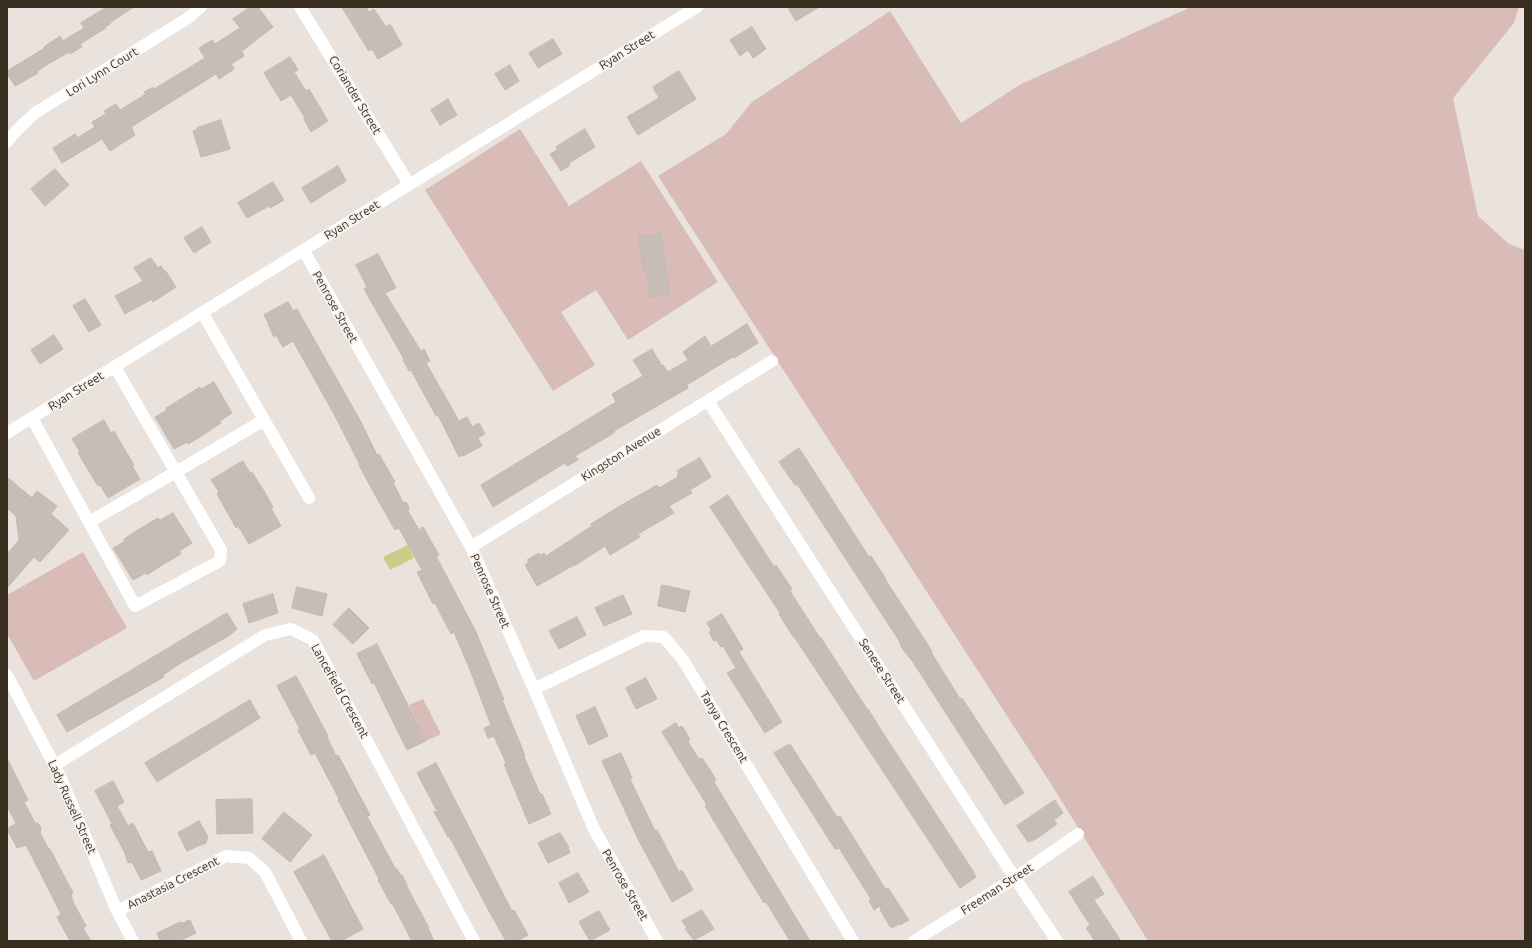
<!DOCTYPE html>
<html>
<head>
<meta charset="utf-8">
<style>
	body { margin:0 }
	#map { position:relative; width:1532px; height:948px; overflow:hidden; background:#e9e2dd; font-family:Ubuntu,sans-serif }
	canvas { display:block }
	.frame { position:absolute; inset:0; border:8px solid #372e20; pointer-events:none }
</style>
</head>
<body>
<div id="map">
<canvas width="1532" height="948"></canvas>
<div class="frame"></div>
</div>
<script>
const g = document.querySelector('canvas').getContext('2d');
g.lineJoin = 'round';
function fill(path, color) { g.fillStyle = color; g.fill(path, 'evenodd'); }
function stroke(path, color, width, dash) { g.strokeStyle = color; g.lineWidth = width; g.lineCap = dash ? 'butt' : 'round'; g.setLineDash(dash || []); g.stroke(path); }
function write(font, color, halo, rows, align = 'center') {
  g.font = font + ' Ubuntu,sans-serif'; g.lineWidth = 3.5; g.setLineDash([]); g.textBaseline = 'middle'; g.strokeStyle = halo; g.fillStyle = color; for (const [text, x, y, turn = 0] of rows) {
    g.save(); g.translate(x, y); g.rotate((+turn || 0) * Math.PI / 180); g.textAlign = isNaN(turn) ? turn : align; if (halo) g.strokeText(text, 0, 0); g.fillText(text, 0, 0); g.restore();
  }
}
const green = new Path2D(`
	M1191 7H1519L1514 23 1453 98 1478 216 1509 244 1525 250V941H1148L1053 787 658 176 726 134 752 102 890 11 961 123 1021 84Z
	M520 129 569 206 641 161 718 282 628 340 596 290 561 312 595 365 553 391 425 190Z
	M83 552 127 628 34 681 7 634V595Z
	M423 699 441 734 426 741 409 705Z`);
const water = new Path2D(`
	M408 545 414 558 390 570 383 557Z`);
const building = new Path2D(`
	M107 7H134L111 22V23L105 27 106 28 80 44 82 47 70 54 69 52 43 67 37 72 38 73 15 86 7 74V71L45 48 44 47 60 36 63 41 84 28 81 23Z
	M250 7H258L273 27 242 51 244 56 231 64 234 69 219 79 216 74 131 127 135 135 110 151 102 139 62 163 53 148 75 134 77 138 95 127 92 122 106 114 104 111 116 104 120 110 146 94 144 92 153 87 154 89 205 58 199 48 212 40 215 44 240 28 233 19Z
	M342 7H366L369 12 374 9 386 27 390 24 402 45 378 59 372 49 369 51Z
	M788 7H819L796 21Z
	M752 27 766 49 753 58 748 50 740 56 730 40Z
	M553 39 562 54 538 68 529 53Z
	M290 57 298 70 294 72 306 91 309 89 328 121 311 132 304 119 305 118 291 95 281 101 264 73Z
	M510 65 519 81 505 90 495 74Z
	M679 71 696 99 638 135 627 117 659 98 653 87Z
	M448 99 457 115 440 125 431 110Z
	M221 120 230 149 201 157 193 131 197 130V128Z
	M585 129 595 147 569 163 570 165 561 171 550 154 558 149 556 147Z
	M338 166 346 181 311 203 302 188Z
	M55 169 69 185 45 206 31 189Z
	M273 182 284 200 270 208 269 206 247 218 238 203Z
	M202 227 211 242 194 253 184 238Z
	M661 234 669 294 650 297 646 269H643L639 237Z
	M378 254 396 288 385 293 421 351 424 349 430 361 426 363 459 421 467 417 472 427 479 423 485 434 478 438 482 446 463 456 462 455 459 457 438 415 436 416 411 370 409 371 403 360 404 359 364 289 367 287 356 265Z
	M151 258 158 268 161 266 164 271 165 270 176 287 153 302 152 299 125 314 115 296 143 281 134 268Z
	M85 299 101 325 89 332 73 306Z
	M288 302 293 311 297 309 361 422 377 455 379 454 395 482 393 483 403 502 407 503 409 508 408 511 419 530 423 527 439 555 436 556 476 632 504 700H502L520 743 525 756 524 757 540 794H542L551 814 529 824 504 764 506 763 494 736 488 738 484 728 491 725 470 670 454 632 451 634 435 603 433 604 417 572 422 570 399 528 395 530 374 493 359 465H360L334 414 293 341 283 347 276 335 274 337 268 324H269L264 315Z
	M747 324 758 343 734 358 733 357 711 370 687 385 688 388 614 431 615 432 609 436 575 456 578 460 567 466 565 463 493 507 481 485 616 402 612 394 643 376 633 360 652 349 662 366 663 365 668 372 688 360 683 352 705 336 711 346Z
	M54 335 63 349 40 364 31 350Z
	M214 382 232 413 220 421 221 423 203 435 188 444 187 442 174 449 155 417 167 410 166 408 184 397 200 387 201 389Z
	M104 420 111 433 114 431 125 450 134 465 132 466 140 479 108 498 100 485 98 486 87 468 78 453 80 452 72 439Z
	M799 448 869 557 871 556 886 579H885L932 651 931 652 960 699 962 698 1024 793 1005 805 913 662 901 647H902L898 639 797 484 795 485 779 462Z
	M700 458 711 477 690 490 692 493 669 506 674 513 638 534 640 537 610 555 605 546 574 566V565L537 586 525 565 529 562 527 560 539 553 540 556 544 553 546 556 592 526 591 524 620 506 657 485 659 488 678 477 677 475 679 474 677 471Z
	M243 461 250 473 252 472 264 491 273 507 271 508 281 526 249 544 238 526 236 528 217 494 219 492 211 480Z
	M7 477 32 498 37 491 57 506 51 514 69 530 40 562 34 557 7 588V554L19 540 16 516 7 508Z
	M728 495 774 567 776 565 792 589 790 591 820 638H821L867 709H868L883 733 973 871 976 877 960 888 795 638H794L779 614 780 613 710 507Z
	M173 513 192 543 179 551 181 554 162 565 147 575 146 573 133 580 113 548 125 541 124 539 133 533 158 518 160 520Z
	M662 585 690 591 685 612 658 606Z
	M297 587 327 594 322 616 292 608Z
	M273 594 278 613 249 623 243 604Z
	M623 595 632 614 604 626 595 608Z
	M349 608 369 628 353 644 333 625Z
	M227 613 237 629 230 635 181 663 163 675 164 677 67 732 57 715Z
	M722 614 743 649 739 652 782 722 765 733 727 673 736 668 723 646 721 647 716 640 714 641 709 632 711 630 707 623Z
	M577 617 586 635 559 649 549 631Z
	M377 644 426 741 407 750 374 683 372 684 357 654Z
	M296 676 328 736 327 737 336 756 338 755 370 815 367 816 396 870 397 869 400 875H402L407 885H406L429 928H428L434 941H412L392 903 391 904 378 880 379 879 338 800 339 799 315 753 311 755 298 730 300 729 277 686Z
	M646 678 657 699 636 709 626 688Z
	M250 700 260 718 157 782 145 763Z
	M595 707 608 736 589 745 576 716Z
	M676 723 679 728 682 726 690 739 688 742 699 759 702 758 712 773 716 780 714 782 735 817 810 941H790L766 902 764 903 726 841 705 806 707 805 662 732Z
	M790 744 837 817 840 816 886 890 888 888 909 920 900 925 899 924 892 928 891 926 890 927 881 911 880 906 874 910 869 900 871 899 839 848 835 849 774 753Z
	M621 753 632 778 630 779 655 831 657 830 679 872 682 870 693 890 672 902 638 839 602 761Z
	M7 758 28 800 24 802 35 823 39 824 41 829 40 833 48 848 50 849 73 893 71 895 74 904 86 926 83 928 91 941H70L57 917 61 914 26 845 17 848 7 829 16 823 7 806Z
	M436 763 512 911 514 910 528 935 517 941H506L489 911 449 836 448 837 434 812 437 811 417 773Z
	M113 781 124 802 117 806 128 826 133 823 148 852 152 851 161 871 141 880 132 862 128 863 125 853 110 825 112 824 95 791Z
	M252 799 253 833 217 834 216 800Z
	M1055 800 1063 813 1054 820 1057 824 1036 839 1028 842 1017 826Z
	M284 812 312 835 290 862 262 839Z
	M199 821 208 837 206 843 202 845H200L187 851 178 833Z
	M560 833 569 847 568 848 570 853 548 863 538 843Z
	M324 855 363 929 341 941H332L294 872Z
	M578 873 589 892 569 903 559 883Z
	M1093 876 1104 894 1094 900 1121 941H1095L1086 928 1090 925 1069 892Z
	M702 910 714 929 694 940 685 929 687 928 682 921Z
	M599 911 610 930 590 941 579 922Z
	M190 920 196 933 179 941H160L157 933 180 922 182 923Z`);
const minor = new Path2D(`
	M300 7 409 184
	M7 142 17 130 35 113 188 18 201 7
	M304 251 471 547 534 689 594 829 657 941
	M202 312 309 498
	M708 401 1007 866 1057 941
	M32 418 135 606 220 561 221 550 115 367
	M7 433 697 7
	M89 522 176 472 264 420
	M471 547 772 361
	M7 675 60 776 117 911 133 941
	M534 689 644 636 664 637 683 660 853 941
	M55 765 265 635 291 629 313 640 474 941
	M117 911 226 856 249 858 265 872 301 941
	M914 941 1015 878 1078 834`);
const streetNames = [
	["Ryan Street",627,50,-32],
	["Lori Lynn Court",102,72,-32],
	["Coriander Street",355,95,59],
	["Ryan Street",352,220,-32],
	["Penrose Street",335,307,61],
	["Ryan Street",76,391,-32],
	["Kingston Avenue",621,454,-32],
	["Penrose Street",490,591,66],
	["Senese Street",882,671,57],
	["Lancefield Crescent",340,691,61],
	["Tanya Crescent",724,727,59],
	["Lady Russell Street",72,807,66],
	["Anastasia Crescent",173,883,-27],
	["Penrose Street",625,885,60],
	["Freeman Street",997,889,-33]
];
fill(green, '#d9bcb7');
fill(water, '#c9cd86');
fill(building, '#c6beb6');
stroke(building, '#c2b9b0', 1);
stroke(minor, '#fff', 12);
write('12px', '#372e20', '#f6f1ed', streetNames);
</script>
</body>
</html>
